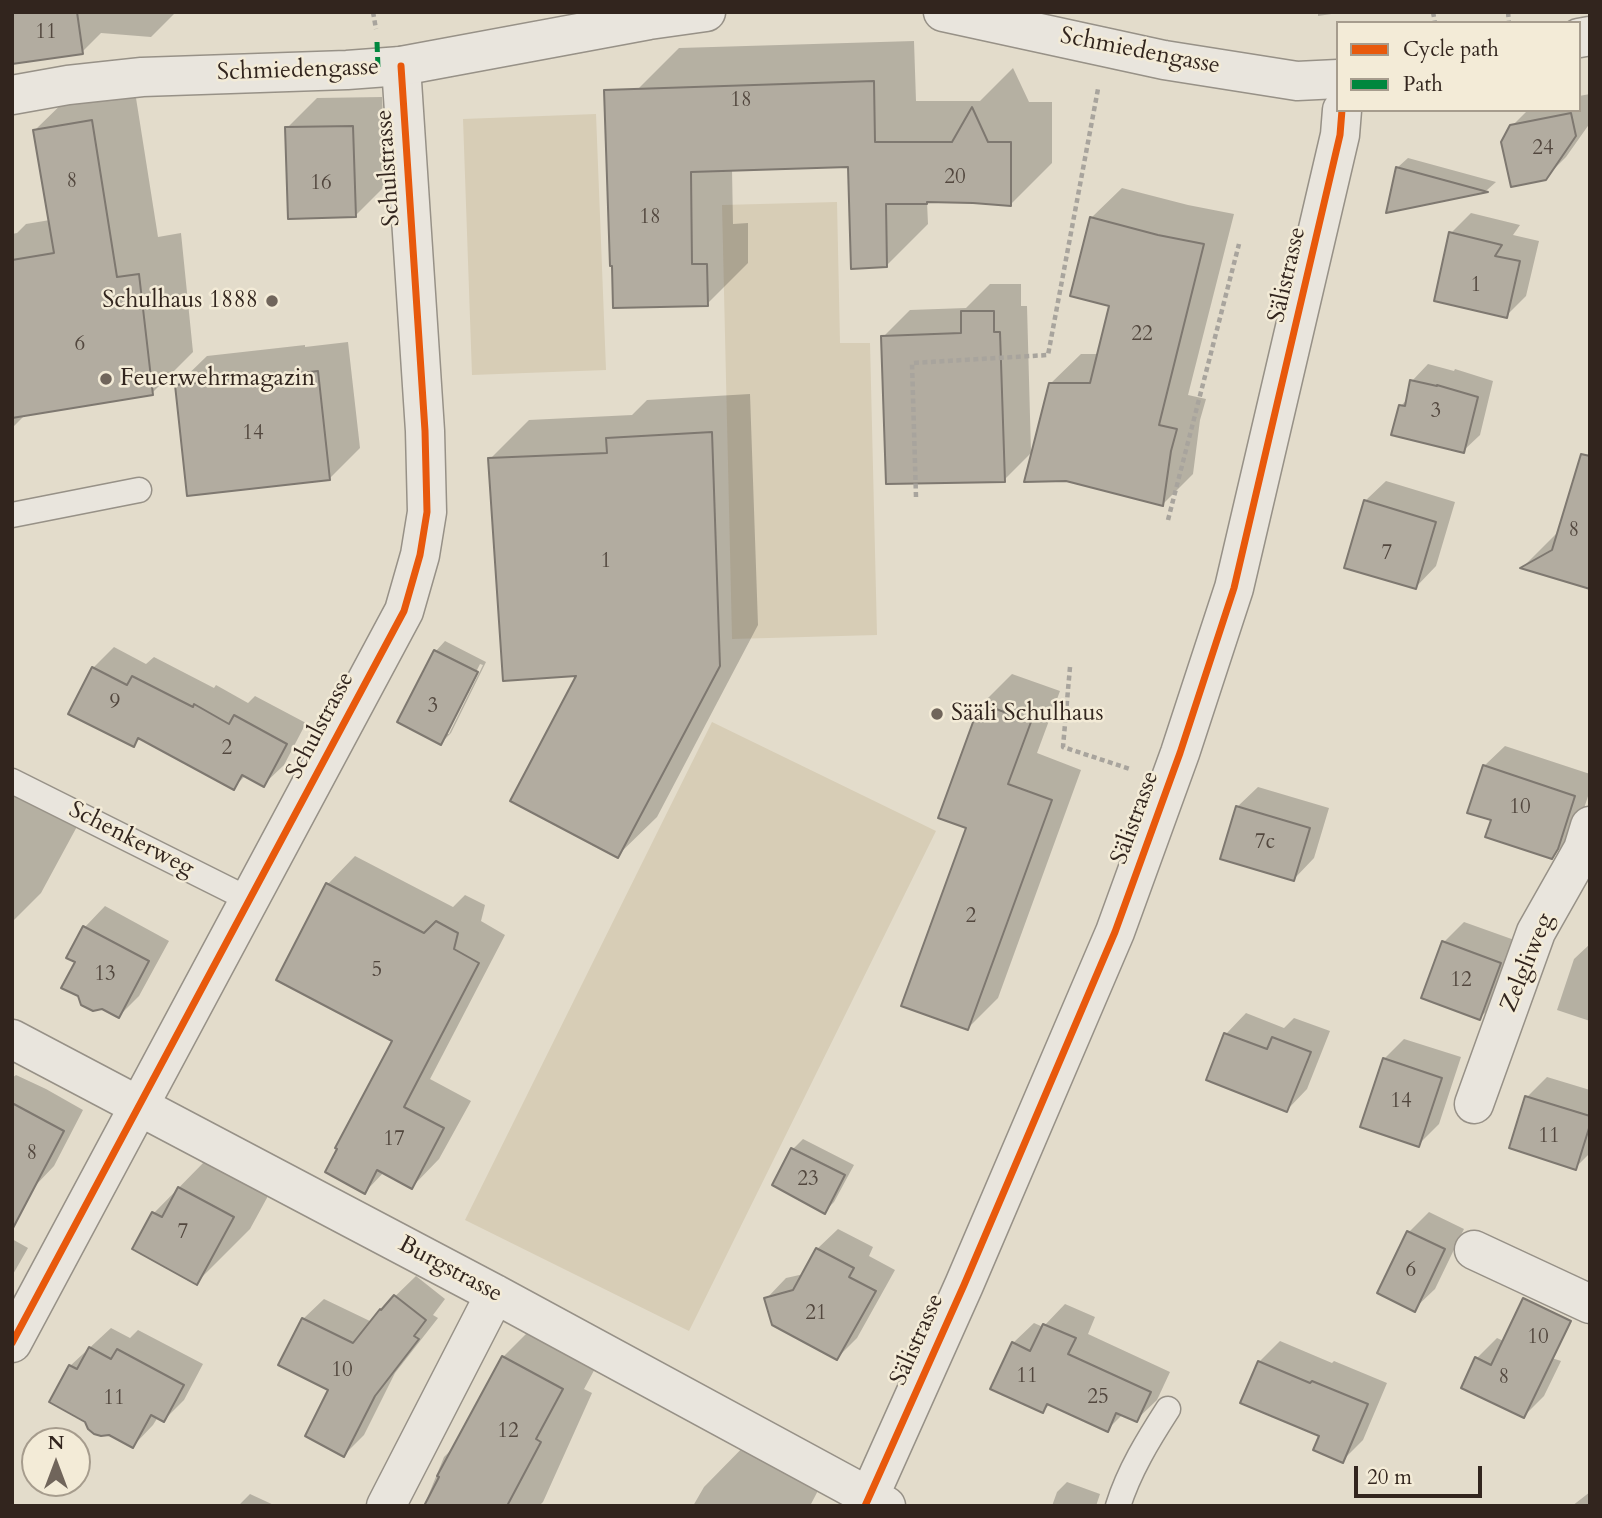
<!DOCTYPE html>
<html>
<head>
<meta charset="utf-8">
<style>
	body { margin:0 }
	#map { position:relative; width:1602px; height:1518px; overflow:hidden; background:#e3dccb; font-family:Cardo,serif }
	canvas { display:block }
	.frame { position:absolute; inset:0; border:14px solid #32251e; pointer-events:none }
	.legend { position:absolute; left:1336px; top:21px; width:245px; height:91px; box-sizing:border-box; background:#f3ebd7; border:2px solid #a69c8d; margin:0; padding:9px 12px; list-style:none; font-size:21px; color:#32251e }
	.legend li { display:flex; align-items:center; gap:14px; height:35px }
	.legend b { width:35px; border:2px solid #a69c8d }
	.north { position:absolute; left:21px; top:1427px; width:70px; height:70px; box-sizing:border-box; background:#f3ebd7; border:2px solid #a69c8d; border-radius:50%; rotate:0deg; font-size:19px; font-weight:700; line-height:28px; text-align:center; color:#32251e }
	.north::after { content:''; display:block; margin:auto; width:24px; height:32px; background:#70655b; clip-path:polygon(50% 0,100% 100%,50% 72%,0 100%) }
	.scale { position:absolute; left:1354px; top:1466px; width:128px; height:32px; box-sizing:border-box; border:4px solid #32251e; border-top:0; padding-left:9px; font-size:21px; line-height:24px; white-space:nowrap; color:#32251e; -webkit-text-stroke:5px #f3ebd7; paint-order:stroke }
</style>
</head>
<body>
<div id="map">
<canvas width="1602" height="1518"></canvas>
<div class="frame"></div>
<ul class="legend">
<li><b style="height:9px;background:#e8590c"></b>Cycle path</li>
<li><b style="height:9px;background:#00873e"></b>Path</li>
</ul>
<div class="north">N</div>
<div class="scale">20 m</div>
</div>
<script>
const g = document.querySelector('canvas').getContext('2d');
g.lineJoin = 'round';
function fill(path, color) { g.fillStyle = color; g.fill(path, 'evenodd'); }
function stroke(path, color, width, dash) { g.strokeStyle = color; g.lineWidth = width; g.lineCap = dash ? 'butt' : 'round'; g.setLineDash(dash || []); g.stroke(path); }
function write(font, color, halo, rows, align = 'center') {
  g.font = font + ' Cardo,serif'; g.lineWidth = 5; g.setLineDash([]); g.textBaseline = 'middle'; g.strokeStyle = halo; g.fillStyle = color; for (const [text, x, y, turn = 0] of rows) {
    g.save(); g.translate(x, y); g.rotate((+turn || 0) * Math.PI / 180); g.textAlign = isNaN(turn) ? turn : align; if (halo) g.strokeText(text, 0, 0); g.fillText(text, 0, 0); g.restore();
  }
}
const green = new Path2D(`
	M596 114 606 370 472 375 463 119Z
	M837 202 840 343H870L877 635 732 639 722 205Z
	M712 722 936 831 689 1331 465 1220Z`);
const shadow = new Path2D(`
	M12 12H176L151 37 101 33 82 52Z
	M1318 12H1345L1318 16Z
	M914 41 916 101H980L1013 68 1029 102H1052V163L1011 204 929 201 927 202 928 224 886 266 850 166 732 169 733 224 748 223V263L707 304 615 306 638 89 679 48Z
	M133 79 158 237 181 233 193 352 152 393 26 414 12 428V234L17 233 26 224 50 220 35 130 77 89Z
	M1590 94V123L1566 157 1545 178 1512 126 1528 110H1579V96Z
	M382 97 386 185 355 216 287 128 317 98Z
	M1408 158 1496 182 1487 190 1388 211 1398 167Z
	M1122 188 1188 205 1234 214 1188 395 1206 399 1200 420 1193 474 1163 504 1050 384 1081 354H1099L1111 304 1091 218Z
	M1471 213 1520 225 1513 235 1539 241 1526 296 1506 316 1451 233Z
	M990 284H1021V306H1027L1031 453 1004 480 883 337 910 310 966 308Z
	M348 342 360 448 330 478 176 386 207 356 305 345V347Z
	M1428 364 1454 371 1455 369 1493 381 1480 435 1463 451 1401 406 1408 398 1412 381Z
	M750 394 758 625 657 817 617 856 579 674 490 459 529 420 632 415 647 400Z
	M1386 481 1455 502 1436 566 1416 587 1365 501Z
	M1560 530 1590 587 1523 567Z
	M445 641 486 662 451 733 441 743 436 651ZM480 664 483 665 449 734H445Z
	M114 647 146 664 154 657 214 688 216 685 248 703 255 696 306 723 284 765 263 785 246 775 233 788 141 738 133 745 70 713 93 668Z
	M1012 674 1060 691 1037 753 1081 770 998 998 968 1028V827L982 704Z
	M1505 746 1590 774V790L1578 827 1572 836 1552 857 1493 819 1484 766Z
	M12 784 80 821 41 893 12 922Z
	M1258 787 1329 808 1314 858 1294 879 1237 807Z
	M355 856 453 907 465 895 485 905 481 921 505 935 430 1079 471 1101 439 1159 412 1187 384 1172 365 1192 394 1040 278 979 328 884Z
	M105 906 169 941 139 996 119 1016 102 1007 77 961 69 957 85 927Z
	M1464 922 1520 942 1500 997 1480 1018 1444 942Z
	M1590 944V1021L1557 1010 1574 959Z
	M1246 1013 1284 1028 1294 1018 1330 1031 1307 1089 1287 1110 1226 1034Z
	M1404 1039 1461 1057 1439 1124 1418 1145 1384 1059Z
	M16 1075 46 1089 83 1110 54 1166 34 1187 12 1175V1078Z
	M1547 1077 1590 1090V1153L1575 1168 1527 1097Z
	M803 1139 854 1165 834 1202 824 1212 793 1149Z
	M207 1159 286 1163 250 1229 197 1282 135 1249 154 1213Z
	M1429 1212 1464 1229 1435 1289 1414 1309 1409 1232Z
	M838 1229 873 1247 869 1256 895 1270 857 1338 837 1358 766 1299 786 1278 804 1274 817 1249Z
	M12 1239 28 1248 12 1276Z
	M416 1276 445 1299 433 1315 438 1318 395 1373 364 1435 344 1455 330 1389 303 1319 324 1299 372 1322 381 1310Z
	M1065 1304 1095 1317 1088 1334 1170 1372 1157 1400 1136 1420 1123 1414 1107 1430 1050 1404 1043 1411 1013 1343 1034 1323 1043 1327Z
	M553 1307 611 1339 584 1389 592 1393 543 1502 539 1506H424L444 1457 456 1445 503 1357Z
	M111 1328 130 1338 138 1330 203 1364 184 1400 164 1420 158 1417 153 1425 133 1446 70 1366Z
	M1497 1338 1512 1345 1561 1361 1544 1396 1524 1416 1477 1358Z
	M1280 1341 1332 1363 1334 1361 1387 1383 1363 1440 1342 1461 1259 1362Z
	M757 1433 825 1477 810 1506H693L704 1487Z
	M1067 1482 1100 1494 1096 1506H1052L1057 1492Z
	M1590 1492V1506H1572Z
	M250 1494 276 1506H238Z`);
const building = new Path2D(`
	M12 12H77L83 54 12 64Z
	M874 81 875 142H952L972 107 988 142H1011V206L973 203 927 202V204H886L887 267 851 269 848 167 691 172 692 264H707L708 306 613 308 612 266H610L604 90Z
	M1571 113 1576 136 1546 180 1511 187 1501 142 1510 125Z
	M92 120 117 277 139 274 153 395 12 418V260L54 253 33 130Z
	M353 126 356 217 288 219 285 127Z
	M1396 167 1488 192 1386 213Z
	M1090 217 1158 235 1204 244 1159 425 1177 429 1171 451 1163 506 1066 481 1024 482 1049 383H1090L1109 306 1070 296Z
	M1449 232 1502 245 1495 256 1520 261 1507 318 1434 301Z
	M961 311H994V332H1000L1005 482 886 484 881 336 961 333Z
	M318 371 330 480 187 496 175 385 275 374V376Z
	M1410 380 1437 386V385L1478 397 1464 453 1391 435 1399 405 1405 406Z
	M712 432 720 666 618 858 510 801 576 676 503 681 488 458 607 453 606 438Z
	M1581 454 1590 456V589L1520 568 1552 550Z
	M1364 500 1436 522 1416 589 1344 568Z
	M434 650 478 672 441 745 397 722Z
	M92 667 127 685 132 676 193 707 194 704 229 724 234 715 287 744 264 787 242 775 234 790 138 738 134 747 68 714Z
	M980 703 1031 722 1008 784 1052 800 968 1030 901 1006 966 828 938 818Z
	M1483 765 1575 796 1558 849 1552 859 1485 837 1491 820 1467 813Z
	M1236 806 1310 828 1294 881 1220 859Z
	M326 883 424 933 436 921 458 933 454 949 479 963 404 1107 444 1128 412 1189 377 1170 365 1194 325 1172 337 1149 335 1148 392 1041 276 980Z
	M83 926 149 961 119 1018 102 1009 93 1011 81 1005 78 996 61 988 75 962 66 958Z
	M1442 941 1501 963 1480 1020 1421 998Z
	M1224 1033 1267 1049 1272 1037 1311 1052 1287 1112 1206 1080Z
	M1383 1058 1442 1078 1419 1147 1360 1127Z
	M1525 1096 1590 1116V1125L1576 1170 1509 1148Z
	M12 1103 64 1131 12 1230Z
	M791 1148 845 1175 825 1214 772 1185Z
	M178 1187 234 1217 197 1285 132 1249 152 1212 162 1217Z
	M1407 1231 1445 1249 1415 1312 1377 1293Z
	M816 1248 854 1268 849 1277 876 1291 837 1360 772 1325 764 1298 793 1290Z
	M394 1295 426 1320 414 1336 419 1339 375 1396 344 1457 305 1436 328 1390 278 1365 302 1318 353 1343 380 1309 381 1310Z
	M1523 1298 1571 1321 1524 1418 1461 1388 1475 1357 1491 1365Z
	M1043 1324 1076 1338 1068 1354 1151 1392 1137 1422 1116 1413 1108 1432 1047 1404 1043 1413 990 1389 1012 1342 1030 1351Z
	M89 1347 111 1359 117 1349 184 1385 164 1422 151 1415 133 1448 109 1435 101 1436 94 1434 88 1429 85 1422 49 1402 69 1365 77 1369Z
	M502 1356 563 1389 536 1439 541 1442 507 1506H424L439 1477 437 1476Z
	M1258 1361 1310 1383 1312 1381 1368 1404 1343 1463 1313 1450 1319 1436 1240 1403Z`);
const path = new Path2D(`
	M373 12 376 29
	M1433 12 1435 23
	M1508 12 1509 23
	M916 497 912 363 1048 355 1098 89
	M1168 520 1239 244
	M1070 667 1063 747 1130 769`);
const service = new Path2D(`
	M12 515 139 490
	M12 781 250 900
	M1118 1506C1129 1471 1148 1440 1168 1409`);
const minor = new Path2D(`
	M12 1039 495 1294 886 1506
	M1474 1104 1536 932 1583 849 1590 826
	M1474 1250 1590 1304
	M12 1343 404 611 420 555 427 512 425 431 401 66
	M386 1506 495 1294
	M865 1506 964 1285 1115 932 1180 753 1234 588 1340 135 1342 110`);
const tertiary = new Path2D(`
	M943 12 1164 60 1297 81 1338 79
	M1579 38 1590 36
	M12 95 68 85 142 77 347 70 401 66 649 20 706 12`);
const quiet = new Path2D(`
	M377 42 378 68`);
const cycleway = new Path2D(`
	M12 1343 404 611 420 555 427 512 425 431 401 66
	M865 1506 964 1285 1115 932 1180 753 1234 588 1340 135 1342 110`);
const markers = [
	[272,301,7,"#70655b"],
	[106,379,7,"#70655b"],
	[937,714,7,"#70655b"]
];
const numberNames = [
	["11",46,33],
	["18",741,101],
	["24",1543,149],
	["20",955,178],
	["8",72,182],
	["16",321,184],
	["18",650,218],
	["1",1476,286],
	["22",1142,335],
	["6",80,345],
	["3",1436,412],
	["14",253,434],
	["8",1574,531],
	["7",1387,554],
	["1",606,562],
	["9",115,703],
	["3",433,707],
	["2",227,749],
	["10",1520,808],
	["7c",1265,843],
	["2",971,917],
	["5",377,971],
	["13",105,975],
	["12",1461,981],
	["14",1401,1102],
	["11",1549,1137],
	["17",394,1140],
	["8",32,1154],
	["23",808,1180],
	["7",183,1233],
	["6",1411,1271],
	["21",816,1314],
	["10",1538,1338],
	["10",342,1371],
	["11",1027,1377],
	["8",1504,1378],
	["25",1098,1398],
	["11",114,1399],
	["12",508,1432]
];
const streetNames = [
	["Schmiedengasse",1140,52,11],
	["Schmiedengasse",298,71,-2],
	["Schulstrasse",389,168,-94],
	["Sälistrasse",1288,275,-77],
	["Schulstrasse",321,726,-62],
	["Sälistrasse",1136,818,-70],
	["Schenkerweg",131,840,27],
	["Zelgliweg",1528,963,-68],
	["Burgstrasse",450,1270,28],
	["Sälistrasse",918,1340,-66]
];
const poiNames = [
	["Schulhaus 1888",258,301,"right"],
	["Feuerwehrmagazin",120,379],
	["Sääli Schulhaus",951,714]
];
fill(green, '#d7cdb6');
fill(shadow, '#0003');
fill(building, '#b2aca0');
stroke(building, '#7e7870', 2);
stroke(service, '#979187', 27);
stroke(minor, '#979187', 41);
stroke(tertiary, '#979187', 41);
stroke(path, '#a8a49d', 4.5, [5, 3.5]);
stroke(service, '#e9e5dd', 24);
stroke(minor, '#e9e5dd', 38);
stroke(tertiary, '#e9e5dd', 38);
stroke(quiet, '#00873e', 5, [10, 5]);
stroke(cycleway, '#e8590c', 7);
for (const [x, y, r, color] of markers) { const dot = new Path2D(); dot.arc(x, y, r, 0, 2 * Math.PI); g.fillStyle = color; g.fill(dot); stroke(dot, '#f3ebd7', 2.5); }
write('21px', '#52473e', null, numberNames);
write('24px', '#32251e', '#f3ebd7', streetNames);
write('24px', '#32251e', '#f3ebd7', poiNames, 'left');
</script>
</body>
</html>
